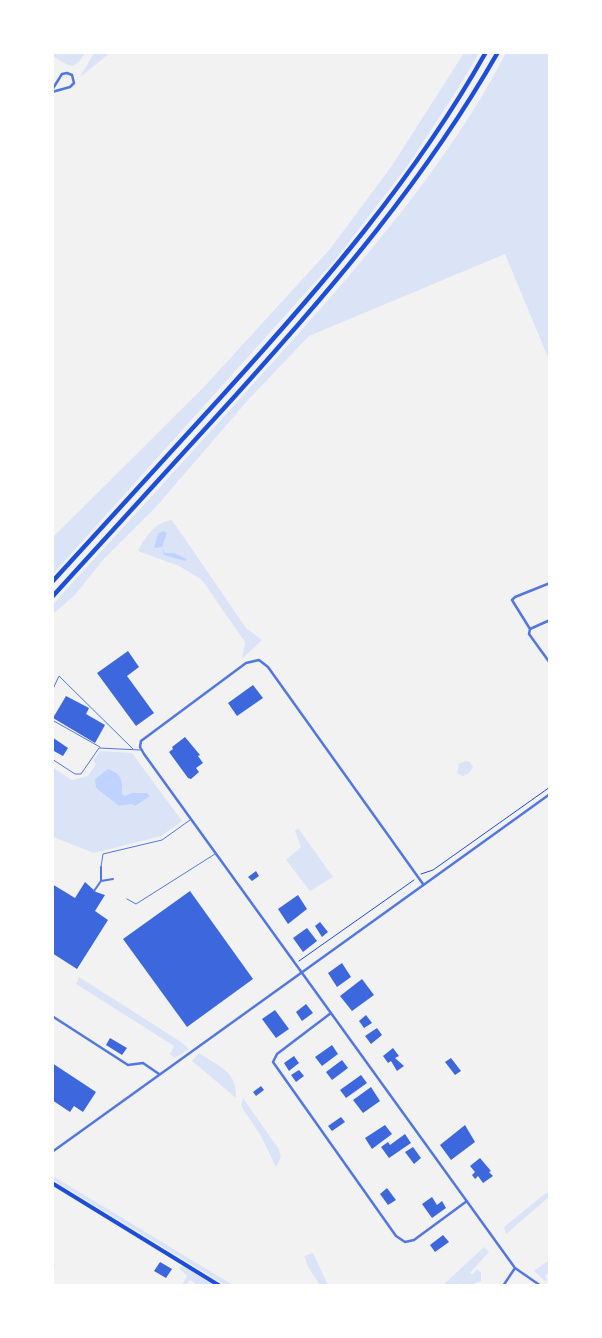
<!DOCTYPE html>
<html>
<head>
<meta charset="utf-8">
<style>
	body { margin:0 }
	#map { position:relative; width:602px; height:1338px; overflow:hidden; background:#f2f2f2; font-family:Arial,sans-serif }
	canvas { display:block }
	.frame { position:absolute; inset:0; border:54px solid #fff; pointer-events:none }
</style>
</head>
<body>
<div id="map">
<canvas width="602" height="1338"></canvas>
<div class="frame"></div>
</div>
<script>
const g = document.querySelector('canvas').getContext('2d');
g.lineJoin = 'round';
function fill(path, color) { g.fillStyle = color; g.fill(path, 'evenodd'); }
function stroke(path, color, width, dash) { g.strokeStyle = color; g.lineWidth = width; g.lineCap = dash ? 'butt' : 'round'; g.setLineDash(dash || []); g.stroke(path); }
const green = new Path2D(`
	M53 53H85C74 72 69 66 53 56Z
	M94 53H110L80 77Z
	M464 53H479L457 90 408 165 335 260 53 574V537L203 388 330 249 391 167Z
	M506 53H549V360L505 254 309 336 248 400 156 507 102 561 75 595 53 614V605L61 595C132 518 202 441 272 363 357 269 447 166 506 53Z
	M172 520 246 628 262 640 242 659 245 642 202 580 179 566 138 551C145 537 155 522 172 520Z
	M100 751 132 753 182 821 161 836 94 853 53 837 52 767 72 780 88 776 96 764 93 761ZM96 788H123L122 794 136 806 132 804 119 806Z
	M465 761 470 762 473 767 469 773 463 776 457 773 459 764Z
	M298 828 333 877 310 891 286 860 301 847 295 831Z
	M79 977 181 1042 189 1049 175 1058 170 1054 174 1046 76 984Z
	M199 1053C220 1068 237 1070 236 1098L192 1061Z
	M243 1098 278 1148 281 1157 276 1167 261 1136 241 1106Z
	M53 1176 233 1285H225L53 1180Z
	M547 1192 549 1197 506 1234 504 1227Z
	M484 1247 489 1252 470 1273 473 1274 477 1269 481 1272V1281L470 1285H462L460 1283 457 1285H443Z
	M313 1253 328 1285H320L308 1267 304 1256Z
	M549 1260V1272L545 1276 547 1280 545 1281 534 1271Z
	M183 1266 214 1285H197L190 1280 186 1285H182L187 1276 179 1268Z`);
const water = new Path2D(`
	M163 531 167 533 162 547 165 553H174L187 559 185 561 164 555 162 547 154 548 158 534Z
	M108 769C120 773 124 780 122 794L125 796 132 793H147L150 796 135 806 132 804 119 806 96 788 95 779Z`);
const building = new Path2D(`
	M128 651 139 667 127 676 154 713 136 726 97 673Z
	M253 685 263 698 237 716 228 703Z
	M66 696 89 708 86 714 105 725 95 743 53 718Z
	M52 737 68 748 63 756 52 750Z
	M185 737 200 755 198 756 203 763 196 768 199 772 191 779 188 778 169 752 173 749 172 747Z
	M256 871 259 876 252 881 248 877Z
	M85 882 96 892 105 895 95 911 108 920 77 969 52 953V884L75 898Z
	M190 891 253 979 187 1027 123 939Z
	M298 895 307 909 288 924 278 909Z
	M320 922 328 932 322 937 315 926Z
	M307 928 317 941 303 952 293 938Z
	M342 963 351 977 337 987 328 973Z
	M362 979 374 995 352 1011 340 996Z
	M306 1004 313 1013 302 1021 296 1012Z
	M275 1010 289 1029 276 1038 262 1019Z
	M366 1015 372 1023 364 1028 359 1021Z
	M377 1028 382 1035 371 1044 365 1036Z
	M110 1038 127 1048 122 1055 106 1045Z
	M332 1045 338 1054 322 1066 315 1057Z
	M393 1048 399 1056 395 1058 404 1066 397 1071 391 1061 388 1063 383 1056Z
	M294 1056 299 1063 289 1071 284 1063Z
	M451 1058 461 1071 455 1075 445 1062Z
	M342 1060 348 1068 332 1080 326 1072Z
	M52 1063 96 1092 83 1112 74 1106 70 1112 52 1100Z
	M299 1070 304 1076 296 1082 291 1075Z
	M361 1075 367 1083 346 1098 340 1090Z
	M261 1086 264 1090 256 1096 253 1092Z
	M371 1087 380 1101 363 1113 353 1100Z
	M341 1117 345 1122 332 1131 328 1126Z
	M385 1125 392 1134 372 1149 365 1138Z
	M465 1125 475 1142 451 1160 440 1145Z
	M405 1134 411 1143 389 1158 381 1147 388 1142 390 1145Z
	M413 1147 421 1158 414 1164 405 1152Z
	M480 1158 491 1171 489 1172 493 1176 483 1183 478 1176 475 1179 472 1175 475 1172 470 1166Z
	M387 1188 396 1200 388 1205 380 1194Z
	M432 1197 437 1205 442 1201 446 1208 432 1218 422 1204Z
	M443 1235 449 1242 435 1252 430 1245Z
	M160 1262 172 1269 166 1278 154 1271Z`);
const path = new Path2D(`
	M421 874 433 870 550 787
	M299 961 414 880`);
const service = new Path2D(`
	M52 691 59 676 133 749
	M52 720 100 747
	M52 759 75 774H81L99 748 140 750
	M101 867 103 854 162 840 190 820
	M127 899 136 904 215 854`);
const pedestrian = new Path2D(`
	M101 881V867
	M94 891 101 881 113 879`);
const minor = new Path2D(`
	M52 90 62 74 67 73 72 75 74 83 70 87 52 92
	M530 629 512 600 515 597 550 583
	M530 629 529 634 550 663
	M530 629 550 620
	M423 884 268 667 259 660 246 663 141 741 140 747 144 754 515 1268 541 1286
	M331 1013 277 1054 273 1062 396 1236 405 1242 414 1240 467 1201
	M52 1016 128 1065 143 1063 159 1074
	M52 1152 550 794
	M52 1268 53 1266
	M503 1286 515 1268`);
const primary = new Path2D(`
	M52 1183 220 1286`);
const motorway = new Path2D(`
	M52 582C109 520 165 458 221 397 319 289 414 180 486 52
	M52 597C114 529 175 462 236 395 334 286 425 180 498 52`);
fill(green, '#dbe4f7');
fill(water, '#bfd3fe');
fill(building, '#3d67dc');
stroke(path, '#1d4ed8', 1);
stroke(service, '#5277de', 1);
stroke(pedestrian, '#5277de', 2);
stroke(minor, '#5277de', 2.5);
stroke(primary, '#1d4ed8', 4);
stroke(motorway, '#1d4ed8', 4.5);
</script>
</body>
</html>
